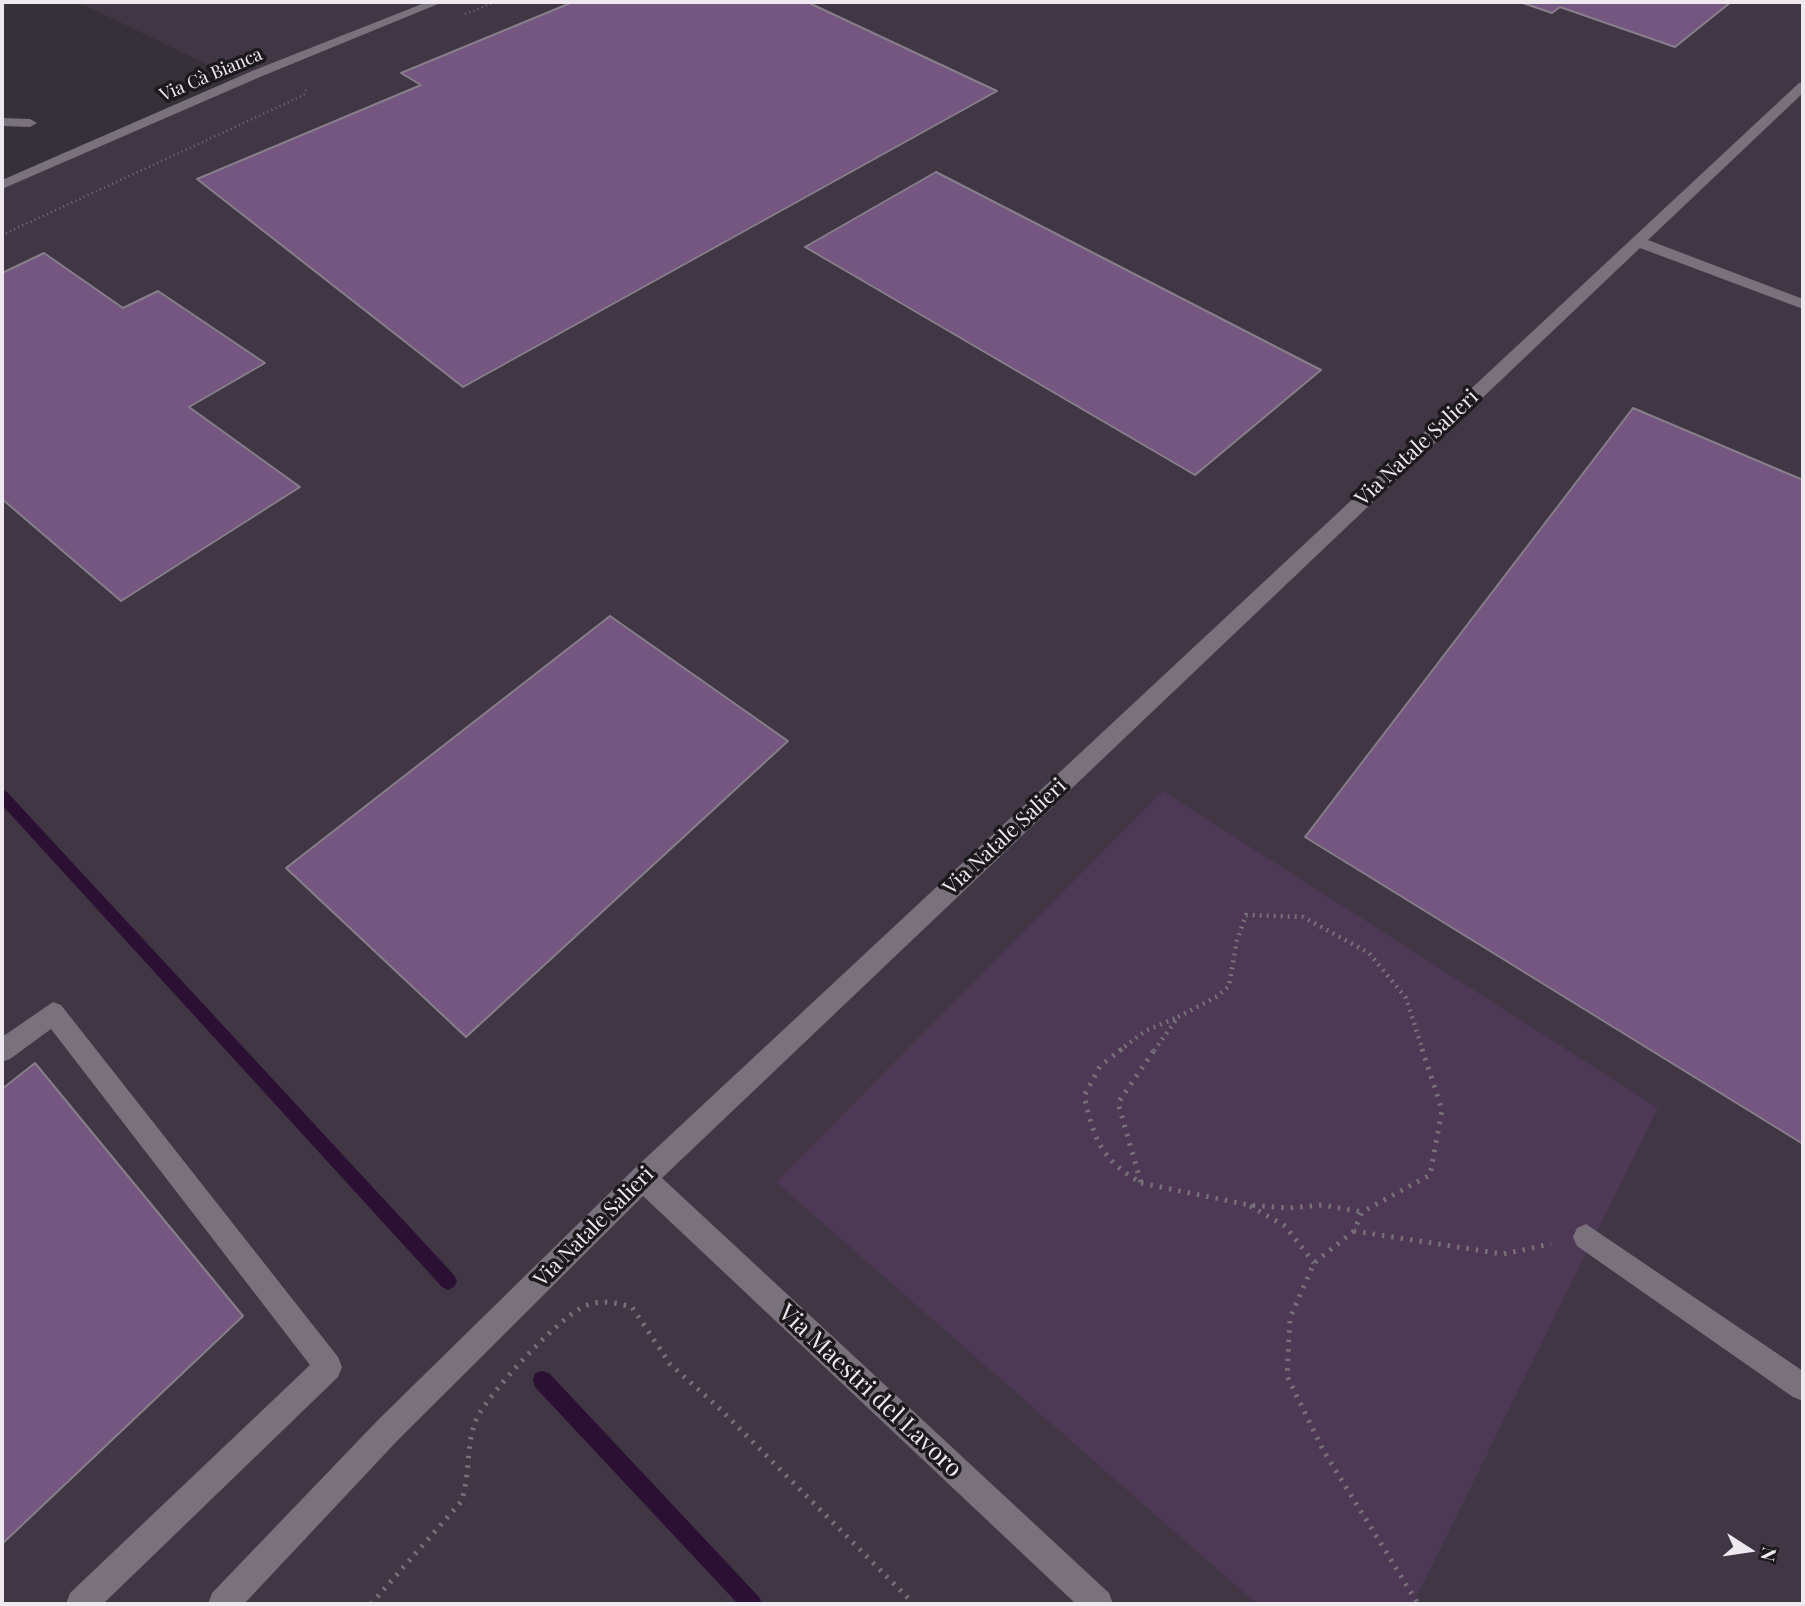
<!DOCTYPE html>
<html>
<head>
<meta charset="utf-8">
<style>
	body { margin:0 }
	#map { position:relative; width:1805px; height:1606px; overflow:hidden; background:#363038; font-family:"Playfair Display",serif }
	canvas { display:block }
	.frame { position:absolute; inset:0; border:4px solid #ede9ef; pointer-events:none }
	.north { position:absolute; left:1714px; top:1515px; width:70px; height:70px; -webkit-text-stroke:5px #1c191d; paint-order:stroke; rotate:102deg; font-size:19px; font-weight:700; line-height:28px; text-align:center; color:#ede9ef }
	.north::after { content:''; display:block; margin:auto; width:24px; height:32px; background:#ede9ef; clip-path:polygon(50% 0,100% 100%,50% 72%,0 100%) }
</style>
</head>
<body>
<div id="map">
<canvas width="1805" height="1606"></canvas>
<div class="frame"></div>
<div class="north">N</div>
</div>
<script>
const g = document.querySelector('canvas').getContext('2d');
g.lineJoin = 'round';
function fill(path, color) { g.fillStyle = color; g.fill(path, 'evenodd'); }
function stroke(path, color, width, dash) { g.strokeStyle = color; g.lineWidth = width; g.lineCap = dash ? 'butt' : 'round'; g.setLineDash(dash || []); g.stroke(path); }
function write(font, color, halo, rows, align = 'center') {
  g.font = font + ' "Playfair Display",serif'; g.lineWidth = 7; g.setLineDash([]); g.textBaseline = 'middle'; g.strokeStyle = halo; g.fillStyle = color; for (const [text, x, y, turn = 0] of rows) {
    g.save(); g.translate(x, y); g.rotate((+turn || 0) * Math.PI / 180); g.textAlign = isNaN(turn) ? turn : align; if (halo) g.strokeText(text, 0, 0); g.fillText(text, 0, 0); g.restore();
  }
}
const built = new Path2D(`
	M78 2H1803V1604H2V183L237 79Z`);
const green = new Path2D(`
	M1163 791 1658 1108 1413 1604H1257L776 1182Z`);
const stream = new Path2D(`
	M2 790 7 792 454 1275 457 1281 454 1287 448 1290 442 1287 2 805Z
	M542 1371 549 1373 759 1597 762 1604H738L535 1387 533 1380 535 1373Z`);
const building = new Path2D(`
	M573 2H807L997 91 463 387 197 179 421 85 401 73Z
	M1520 2H1731L1675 47 1560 7 1552 13Z
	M936 172 1321 370 1195 475 805 247Z
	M44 253 123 308 158 291 265 363 189 407 300 487 121 601 2 499V273Z
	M1633 408 1803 480V1144L1305 837Z
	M610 616 788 741 466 1037 286 868Z
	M35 1063 243 1316 2 1544V1089Z`);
const pathFar2 = new Path2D(`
	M465 14 495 2
	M2 235 304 95 307 87`);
const pathFar1 = new Path2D(`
	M1178 1017 1218 996 1229 986 1237 940 1246 915 1303 917 1369 953 1406 998 1423 1051
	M1119 1051 1145 1031 1178 1017
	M1154 1051 1178 1017`);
const path = new Path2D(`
	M1122 1049 1100 1066 1084 1096C1095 1141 1100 1158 1141 1183L1118 1103 1155 1049
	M1422 1049 1442 1110 1430 1175 1362 1212 1354 1231 1503 1254 1551 1244
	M1141 1183 1249 1205 1289 1208 1322 1205 1362 1212
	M1250 1206 1285 1226 1314 1263
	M1354 1231 1314 1263 1290 1318 1287 1376 1323 1450 1417 1602
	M371 1604 461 1502C471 1475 465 1444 477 1418 489 1393 560 1316 585 1306 600 1299 617 1303 632 1307L670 1364 719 1408 914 1604`);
const minor = new Path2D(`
	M427 2H443L260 77 2 189V180L252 71Z
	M1803 82V93L1648 240 1803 299V309L1640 248 662 1178 1109 1593 1113 1604H1076L643 1196 398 1440 244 1604H208L212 1593 378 1420 634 1169 1799 83Z
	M2 118 30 119 37 123 30 127 2 126Z
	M53 1002 61 1005 338 1357 342 1367 338 1377 103 1604H66L70 1593 310 1365 51 1029 10 1059 2 1062V1037Z
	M1586 1224 1803 1371V1401L1793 1397 1577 1246 1573 1237 1577 1228Z`);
const farStreetnames = [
	["Via Cà Bianca",211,75,-23]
];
const streetNames = [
	["Via Natale Salieri",1417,448,-43],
	["Via Natale Salieri",1005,837,-43],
	["Via Natale Salieri",594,1227,-45]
];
const nearStreetnames = [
	["Via Maestri del Lavoro",870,1391,43]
];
fill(built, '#403644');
fill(green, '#4d3855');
fill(stream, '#2b1034');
fill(building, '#755680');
stroke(building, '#867f89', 2);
stroke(pathFar2, '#767178', 2.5, [1, 3.5]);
stroke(pathFar1, '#767178', 4.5, [2, 5]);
stroke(path, '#767178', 5, [2.5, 7]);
fill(minor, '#79727c');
write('18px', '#ede9ef', '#1c191d', farStreetnames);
write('21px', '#ede9ef', '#1c191d', streetNames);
write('24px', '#ede9ef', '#1c191d', nearStreetnames);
</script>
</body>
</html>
